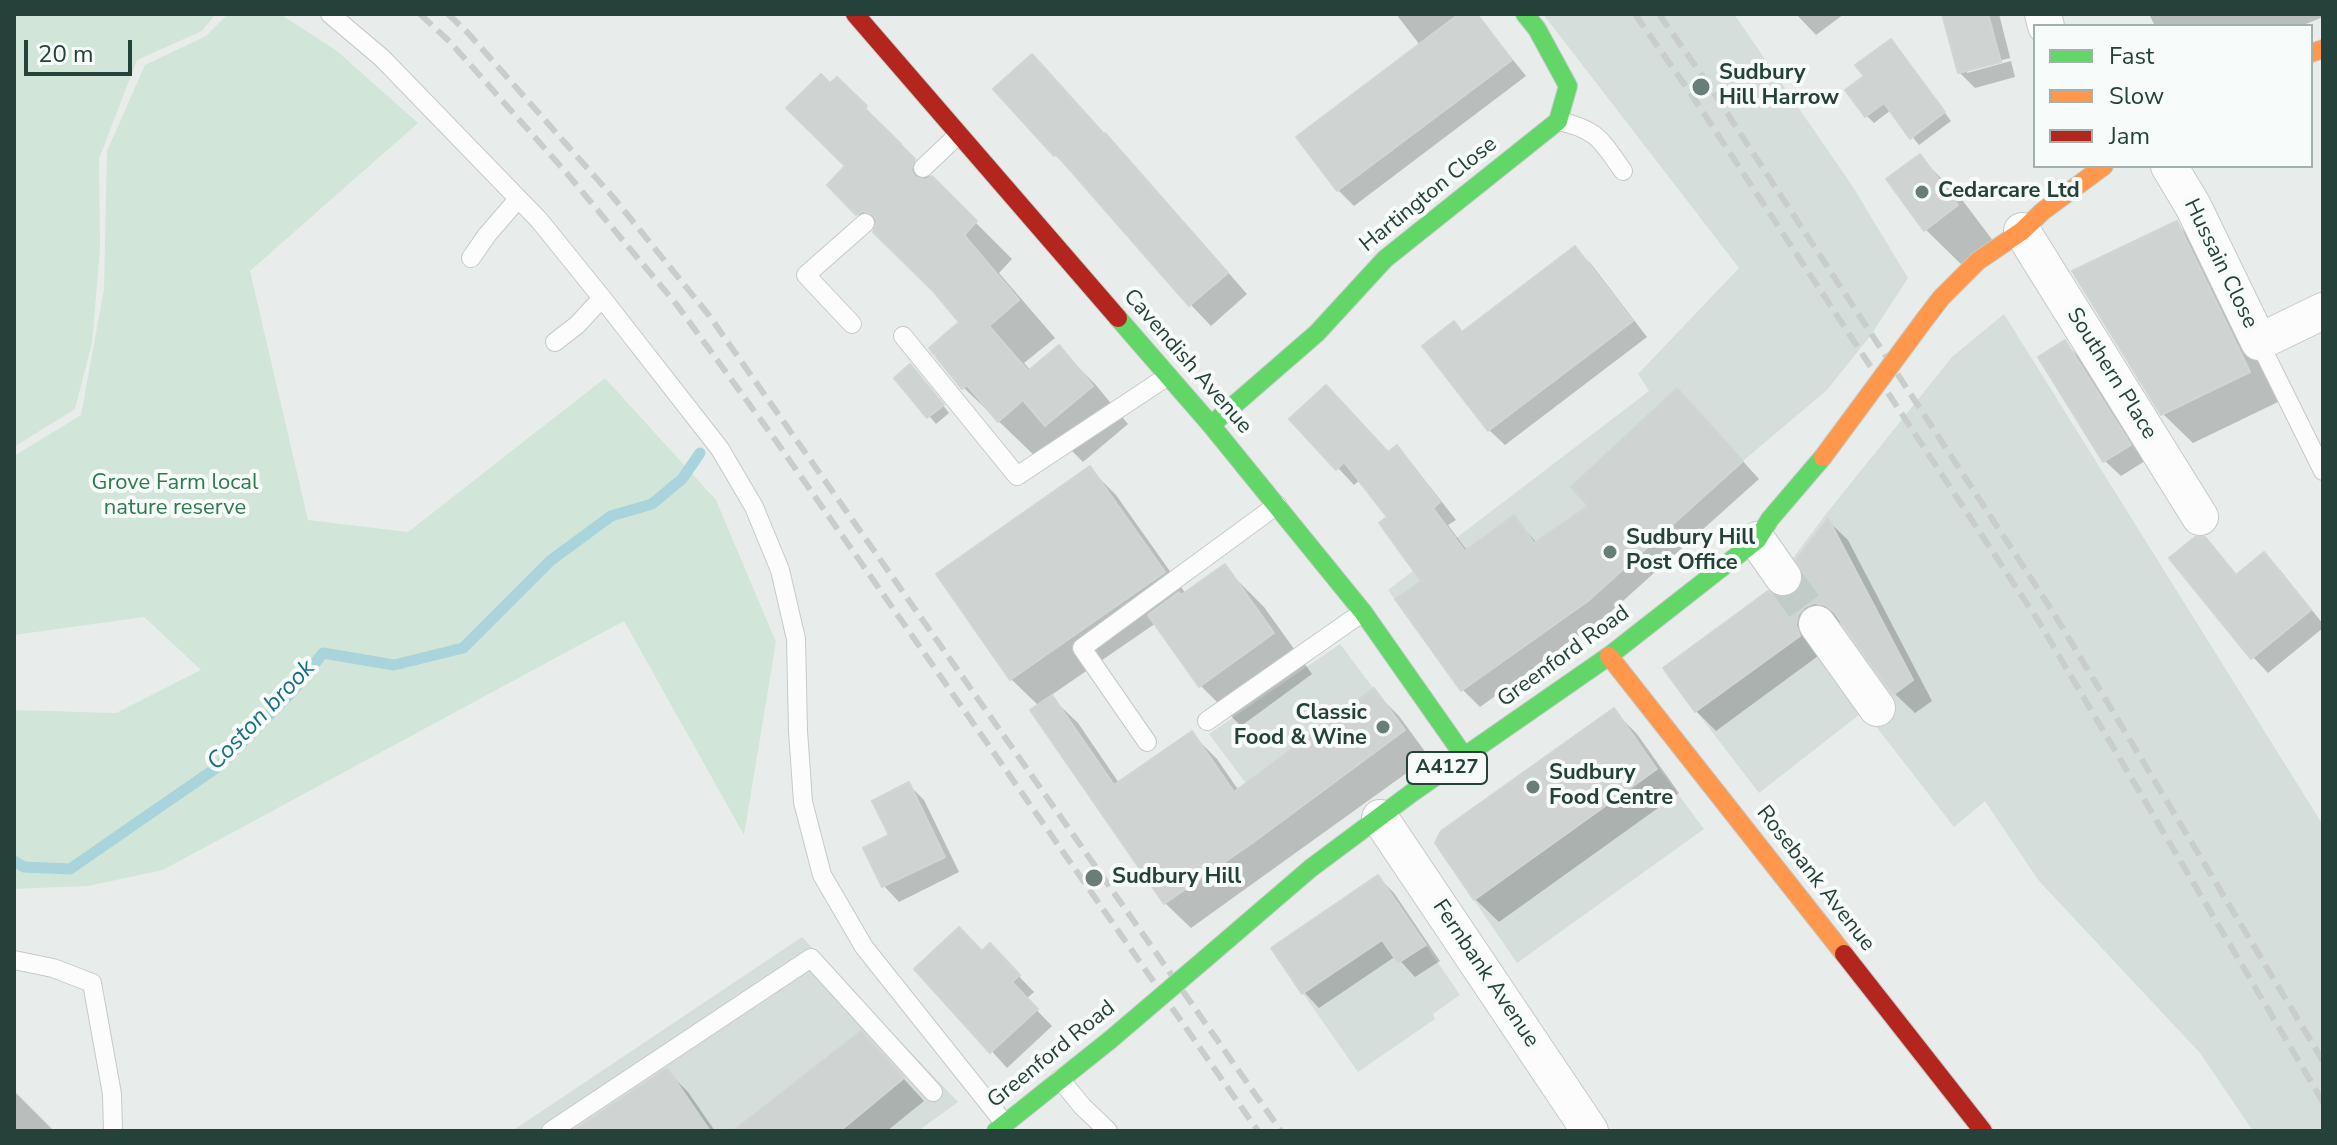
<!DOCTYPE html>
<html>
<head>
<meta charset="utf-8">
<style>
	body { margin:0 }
	#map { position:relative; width:2337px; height:1145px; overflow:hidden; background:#e8edeb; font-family:"Nunito Sans",sans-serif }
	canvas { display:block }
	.frame { position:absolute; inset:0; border:16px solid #24423a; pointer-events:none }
	.legend { position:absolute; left:2033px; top:24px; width:280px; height:144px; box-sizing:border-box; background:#f7fbf9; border:2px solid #a3b1ad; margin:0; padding:10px 14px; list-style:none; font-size:24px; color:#24423a }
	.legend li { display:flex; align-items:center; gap:16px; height:40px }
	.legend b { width:40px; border:2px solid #a3b1ad }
	.scale { position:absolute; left:24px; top:40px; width:108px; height:36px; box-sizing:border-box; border:4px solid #24423a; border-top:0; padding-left:10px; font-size:24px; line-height:28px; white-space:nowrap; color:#24423a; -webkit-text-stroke:6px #f7fbf9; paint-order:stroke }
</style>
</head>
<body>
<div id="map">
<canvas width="2337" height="1145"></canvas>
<div class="frame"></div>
<ul class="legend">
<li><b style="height:10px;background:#63d668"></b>Fast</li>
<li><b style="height:10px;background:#ff974d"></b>Slow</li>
<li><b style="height:10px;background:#b3261e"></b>Jam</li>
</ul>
<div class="scale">20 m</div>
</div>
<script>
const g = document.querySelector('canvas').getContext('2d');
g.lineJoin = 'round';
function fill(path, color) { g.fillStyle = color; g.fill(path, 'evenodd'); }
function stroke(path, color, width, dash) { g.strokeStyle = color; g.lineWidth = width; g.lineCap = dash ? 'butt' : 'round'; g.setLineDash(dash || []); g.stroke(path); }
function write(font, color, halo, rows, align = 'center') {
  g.font = font + ' "Nunito Sans",sans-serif'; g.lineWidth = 8; g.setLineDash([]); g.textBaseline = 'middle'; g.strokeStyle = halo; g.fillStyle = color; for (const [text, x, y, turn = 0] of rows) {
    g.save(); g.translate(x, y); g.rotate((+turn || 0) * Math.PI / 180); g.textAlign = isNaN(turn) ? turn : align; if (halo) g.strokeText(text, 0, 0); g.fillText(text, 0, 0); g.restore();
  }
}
const built = new Path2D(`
	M1543 14H1734L1853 187 1908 278 1871 335 1827 390 1743 461 1591 599 1461 691 1388 590 1649 391 1638 374 1739 268Z
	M2004 314 2323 825V1131H2253L2200 1053 2039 881 1985 801 1954 827 1864 711 1759 793 1663 668 1769 590 1826 514 1952 357Z
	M1340 644 1405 730 1277 825 1209 734Z
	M1614 708 1704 829 1517 963 1435 843 1441 831Z
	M1378 875 1460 995 1433 1014 1435 1019 1358 1072 1271 948Z
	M802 937 958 1102 918 1131H512Z`);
const green = new Path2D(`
	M14 14H216L202 31 137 60 99 159 100 249 92 343 75 409 14 447Z
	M228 14H280L337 51 418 123 250 271 308 520 408 532 605 378 716 500 776 642 744 835 624 621 163 870 88 886 14 889V710L116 713 201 670 144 617 14 635V456L81 415 104 289 107 151 145 65 206 36Z`);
const shadow = new Path2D(`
	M1396 14H1476L1526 76 1354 206 1338 190 1299 138 1420 45Z
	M1796 14H1844L1816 35Z
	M1944 14H1999L2015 77 1975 88 1959 72ZM2010 58 2011 61 1967 73V69Z
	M2149 14H2323V17L2301 26H2155Z
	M1898 49 1951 121 1919 145 1891 110 1874 123 1867 116Z
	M837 80 902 144 900 147 1012 259 999 273 1055 338 1024 363 1031 371 1059 348 1095 384 1128 424 1083 462 1059 438 1036 457 964 388 931 349 962 322 937 292 829 185 848 166 830 86Z
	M996 89 1105 136 1126 156 1247 294 1211 326 1191 305 1077 174 1076 175 1055 155Z
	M1920 157 1960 197 1997 246 1966 269 1925 229Z
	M2176 223 2206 253 2278 402 2193 443 2163 414Z
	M1575 248 1591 264 1647 337 1505 445 1489 430 1463 334Z
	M2065 343 2080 358 2145 461 2121 476 2105 461Z
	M918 374 949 413 936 424 897 378Z
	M1694 407 1759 479 1605 617 1480 707 1463 690 1398 600 1424 581 1390 518 1360 480 1354 485 1292 419 1389 454 1396 448 1413 465 1456 520 1448 525 1468 552 1514 518 1537 543 1591 506Z
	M1090 469 1116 495 1186 594 1224 567 1264 607 1312 674 1241 726 1201 686 1156 623 1050 696 1078 723 1119 783 1191 733 1217 759 1239 791 1374 691 1399 716 1429 757 1191 928 1165 903 1039 706 1011 679Z
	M1828 521 1848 540 1932 701 1915 713 1895 694 1845 624 1837 622 1818 656 1716 731 1696 711 1784 600 1797 595 1804 586Z
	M2204 539 2238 577 2264 555 2280 570 2323 624V628L2268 673 2253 657Z
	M1614 711 1637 734 1679 793 1499 922 1475 899Z
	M909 785 924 800 959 872 899 902 884 886 891 836Z
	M1378 877 1394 893 1440 961 1415 977 1396 956 1319 1008 1304 992Z
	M990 946 1034 992 1026 999 1052 1026 1007 1068 917 969 982 953Z
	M882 1055 924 1101 887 1131H736Z
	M667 1071 688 1092 715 1131H591Z
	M16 1093 54 1131H14V1094Z`);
const stream = new Path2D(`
	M14 861 24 867 70 869 219 766 292 692 323 653 394 665 463 648 550 561 611 516 652 504 682 479 700 453`);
const building = new Path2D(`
	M1459 14H1477L1512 60 1337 191 1296 137Z
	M1942 14H1988L2001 62 1958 73Z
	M1891 39 1945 112 1910 139 1884 103 1865 117 1845 90 1864 76 1855 65Z
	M1032 54 1104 134 1105 133 1228 273 1189 306 1056 154 1054 156 993 89Z
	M821 74 830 83 837 77 867 106 865 109 915 159 911 170 915 177 925 180 932 176 977 221 964 235 1019 300 989 326 1028 371 1059 345 1093 386 1045 426 1023 400 998 422 967 385 962 389 929 348 959 322 934 292 873 232 877 221 873 215 863 211 856 215 827 185 845 166 786 108Z
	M1920 154 1958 205 1924 231 1886 179Z
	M2177 221 2250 372 2161 415 2072 271Z
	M1575 246 1633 321 1488 431 1422 346 1454 321 1462 332Z
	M2065 340 2131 445 2103 462 2038 357Z
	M910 364 944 405 927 418 894 378Z
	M1326 385 1388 452 1397 445 1440 502 1433 508 1465 551 1514 515 1534 543 1588 506 1571 487 1677 388 1743 461 1588 601 1461 691 1395 599 1421 581 1379 523 1387 517 1344 462 1336 470 1289 419Z
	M1090 466 1165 572 1010 680 936 574Z
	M1828 518 1913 680 1893 695 1834 612 1825 605 1814 603 1805 607 1798 615 1796 625 1800 636 1695 712 1663 668 1768 591 1775 596 1784 598 1796 594 1802 585 1804 576 1796 560Z
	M2195 537H2205L2236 575 2264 552 2311 610 2251 659 2169 558Z
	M1225 564 1274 633 1199 687 1148 615 1179 592 1181 595Z
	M1374 688 1405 730 1255 841 1164 904 1030 710 1052 695 1114 785 1192 731 1234 792Z
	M1614 708 1657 769 1474 900 1435 843 1441 831Z
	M909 782 945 857 882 887 863 848 889 835 872 801Z
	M1378 875 1426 945 1398 963 1382 940 1302 994 1271 948Z
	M959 927 982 951 990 943 1020 975 1012 982 1038 1009 990 1053 914 969Z
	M861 1031 904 1078 840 1131H733Z
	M667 1068 710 1131H573Z`);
const streetTunnel = new Path2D(`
	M1783 577 1817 624`);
const lane = new Path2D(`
	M330 14 382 58 539 220 602 298 720 449 754 507 780 570 796 639 798 731 803 802 822 875 864 947 1005 1124
	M1558 121C1597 129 1601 140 1623 171
	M923 168 959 134
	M471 258 487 235 518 199
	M852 324 806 275 865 223
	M903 336 1017 476 1168 376
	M555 342 577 325 602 298
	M2259 342 2323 471
	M1207 721 1363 612
	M1147 742 1082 648 1277 505
	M14 960 53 968 92 983 112 1094 113 1131
	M1060 1079 1082 1106 1108 1131
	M551 1131 811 958 933 1092`);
const street = new Path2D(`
	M2043 14 2046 26
	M2169 166 2193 206 2259 342 2323 311
	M2022 231 2200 517
	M1757 540 1783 577
	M1817 624 1877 708
	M1380 818 1590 1131`);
const fast = new Path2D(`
	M1118 318 1211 425 1363 612 1464 756
	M1211 425 1317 333 1385 259 1558 121 1568 86 1537 29 1525 14
	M1205 959 1311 868 1413 792 1609 656 1757 540 1770 519 1823 457
	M996 1131 1110 1040`);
const slow = new Path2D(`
	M2311 53 2323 49
	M1925 319 1941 298 1978 261 2022 231 2043 211 2104 166
	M1609 656 1844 954`);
const jam = new Path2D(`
	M855 14 1118 318
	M1844 954 1983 1131`);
const rail = new Path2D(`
	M420 14 450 42 564 170 677 305 774 438 1258 1131
	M448 14 468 33 613 197 708 314 1281 1131
	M1635 14 1691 94 2039 622 2323 1102
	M1659 14 1708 84 2053 612 2323 1061`);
const fastBridge = new Path2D(`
	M1110 1040 1205 959`);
const slowBridge = new Path2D(`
	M1823 457 1925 319`);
const markers = [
	[1701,87,10,"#697e78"],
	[1922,192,8,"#697e78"],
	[1610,552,8,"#697e78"],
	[1383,727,8,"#697e78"],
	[1533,787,8,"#697e78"],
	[1094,878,10,"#697e78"]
];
const shields = [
	[1447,768,80]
];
const shieldNames = [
	["A4127",1447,768]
];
const poiNames = [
	["Sudbury",1719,74],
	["Hill Harrow",1719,99],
	["Cedarcare Ltd",1938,192],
	["Sudbury Hill",1626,539],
	["Post Office",1626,564],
	["Classic",1367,714,"right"],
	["Food & Wine",1367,739,"right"],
	["Sudbury",1549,774],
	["Food Centre",1549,799],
	["Sudbury Hill",1112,878]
];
const streetNames = [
	["Hartington Close",1429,195,-39],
	["Hussain Close",2220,264,64],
	["Cavendish Avenue",1187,362,49],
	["Southern Place",2111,374,58],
	["Greenford Road",1564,657,-36],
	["Rosebank Avenue",1815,879,52],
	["Fernbank Avenue",1485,974,56],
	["Greenford Road",1052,1055,-39]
];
const parkNames = [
	["Grove Farm local",175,484],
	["nature reserve",175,509]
];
const waterNames = [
	["Coston brook",262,716,-46]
];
fill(built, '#d6dedb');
fill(green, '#d1e6d8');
fill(shadow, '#0003');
stroke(stream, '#a9d4db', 11);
fill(building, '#cfd4d2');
stroke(building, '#d1d6d4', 2);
stroke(streetTunnel, '#c1cbc8', 36, [36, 18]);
stroke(lane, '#c5cac8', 20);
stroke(street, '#c5cac8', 38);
stroke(fast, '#c3cbc8', 20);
stroke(slow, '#c3cbc8', 20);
stroke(jam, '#c3cbc8', 20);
stroke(lane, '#fcfcfc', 18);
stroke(street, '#fcfcfc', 36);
stroke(fast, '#63d668', 18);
stroke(slow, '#ff974d', 18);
stroke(jam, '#b3261e', 18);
stroke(rail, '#c9cdcc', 6, [16, 8]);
stroke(fastBridge, '#c3ccc9', 20, []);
stroke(slowBridge, '#c3ccc9', 20, []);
stroke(fastBridge, '#63d668', 18);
stroke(slowBridge, '#ff974d', 18);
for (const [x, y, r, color] of markers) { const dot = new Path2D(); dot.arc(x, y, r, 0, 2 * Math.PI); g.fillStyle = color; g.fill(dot); stroke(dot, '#f7fbf9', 3); }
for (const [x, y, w] of shields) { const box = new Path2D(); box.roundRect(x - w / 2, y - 16, w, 32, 6); g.fillStyle = '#f7fbf9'; g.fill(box); stroke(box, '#24423a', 2); }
write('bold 20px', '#24423a', null, shieldNames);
write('bold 22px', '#24423a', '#f7fbf9', poiNames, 'left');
write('22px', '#24423a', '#f7fbf9', streetNames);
write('22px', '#2d7a4b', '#f7fbf9', parkNames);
write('italic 24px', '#1c6f80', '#f7fbf9', waterNames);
</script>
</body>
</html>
